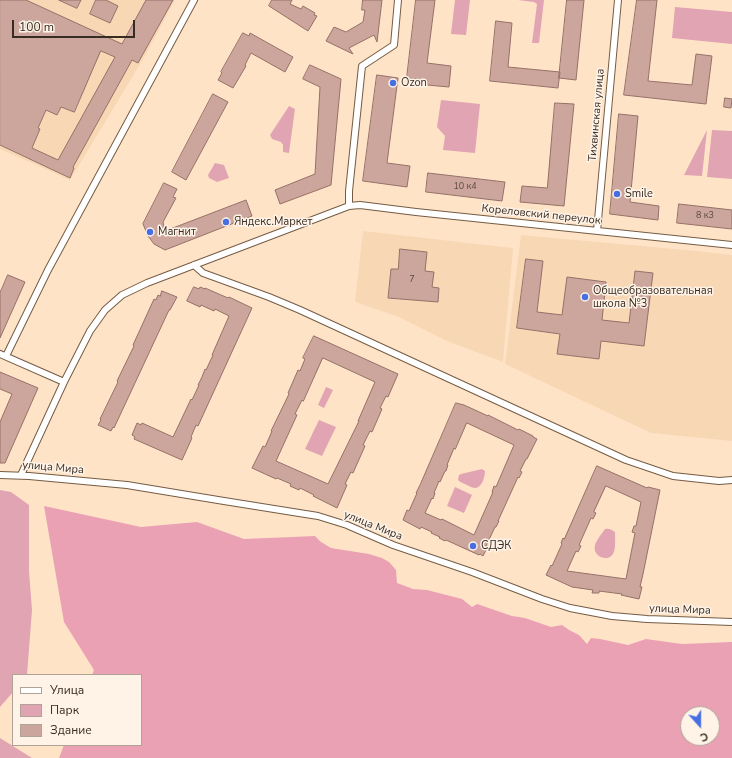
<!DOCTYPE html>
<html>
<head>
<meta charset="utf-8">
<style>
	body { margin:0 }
	#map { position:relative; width:732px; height:758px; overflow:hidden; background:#ffe3c7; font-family:"Nunito Sans",sans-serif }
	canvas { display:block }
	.legend { position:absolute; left:12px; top:674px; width:130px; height:72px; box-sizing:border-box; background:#fff3e8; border:1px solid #afa398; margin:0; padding:5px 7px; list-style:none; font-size:12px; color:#362c21 }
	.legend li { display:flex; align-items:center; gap:8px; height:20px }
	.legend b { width:20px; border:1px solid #afa398 }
	.north { position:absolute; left:680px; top:706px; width:40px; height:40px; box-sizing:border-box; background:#fff3e8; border:1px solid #afa398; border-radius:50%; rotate:159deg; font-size:11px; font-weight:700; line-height:16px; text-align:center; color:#362c21 }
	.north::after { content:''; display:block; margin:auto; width:14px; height:18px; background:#486fe2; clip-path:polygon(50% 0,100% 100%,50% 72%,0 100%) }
	.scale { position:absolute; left:12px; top:20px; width:123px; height:18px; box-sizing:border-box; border:2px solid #362c21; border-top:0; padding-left:5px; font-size:12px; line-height:14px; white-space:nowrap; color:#362c21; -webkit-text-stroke:3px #fff3e8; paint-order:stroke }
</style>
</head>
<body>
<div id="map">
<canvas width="732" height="758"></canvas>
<ul class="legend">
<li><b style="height:5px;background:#fff"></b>Улица</li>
<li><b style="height:11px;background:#e1a4b3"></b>Парк</li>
<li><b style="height:11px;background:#cca69c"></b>Здание</li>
</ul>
<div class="north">С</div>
<div class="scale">100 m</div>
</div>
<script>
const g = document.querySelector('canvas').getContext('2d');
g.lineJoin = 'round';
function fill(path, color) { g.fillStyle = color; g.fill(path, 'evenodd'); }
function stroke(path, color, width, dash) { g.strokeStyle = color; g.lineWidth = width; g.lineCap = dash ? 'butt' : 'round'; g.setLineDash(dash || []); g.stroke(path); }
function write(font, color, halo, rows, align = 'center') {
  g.font = font + ' "Nunito Sans",sans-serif'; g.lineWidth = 3; g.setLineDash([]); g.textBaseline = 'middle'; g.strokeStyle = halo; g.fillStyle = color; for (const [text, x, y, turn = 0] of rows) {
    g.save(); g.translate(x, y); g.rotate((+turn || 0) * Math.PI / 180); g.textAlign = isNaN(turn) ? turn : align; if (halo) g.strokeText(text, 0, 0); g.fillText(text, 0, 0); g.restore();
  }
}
const built = new Path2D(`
	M0 0H175L142 61 70 180 0 149Z
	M363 231 513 248 503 362 447 341 399 317 355 302Z
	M521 235 697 251 732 255V441L651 433 505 364Z`);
const green = new Path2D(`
	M455 0H470L466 35 451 34Z
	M518 0H544L539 43H532L537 4 534 2Z
	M675 7 732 12V44L672 38Z
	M441 100 480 104 475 153 443 150 445 136 437 127Z
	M289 106 295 109 289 153 283 152V145L281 142 272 139 270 135Z
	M707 130 702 176 684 175Z
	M712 130 732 131V179L707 177Z
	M215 163 224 165 229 178 217 182 209 178 208 175Z
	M326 387 333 390 324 408 318 405Z
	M319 420 336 427 322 456 305 449Z
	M482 469 485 471C485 475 484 477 483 481 478 490 475 489 467 485 463 483 461 483 458 480L459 475 461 474Z
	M455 487 472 495 464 513 447 506Z
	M0 490 11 492 29 505V571L32 610 27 675H13V692L0 707Z
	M605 529C609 528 612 530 615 532 615 537 616 550 613 554 607 563 592 556 595 545 596 541 602 533 605 529Z
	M0 738 32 758H0Z`);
const forest = new Path2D(`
	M44 506 141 527 197 522 244 539 315 536 321 542 331 548 369 554 382 558 389 562 396 570 397 583 413 589 427 590 462 599 472 607 477 604 512 616 525 618 551 627 562 625 569 630 579 635 587 644 591 638 600 639 628 645 646 639 682 644 732 642V758H59L64 745H141V675H92L94 670 64 622ZM688 714H712V738H688Z`);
const building = new Path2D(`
	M0 0H26L122 44 146 0H173L138 63 132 60 73 167 74 168 70 178 0 145ZM101 51 115 57 58 160 32 148 40 129 38 128 46 110 57 115 61 107 74 112Z
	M59 0H81L77 8Z
	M96 0H106L118 6 110 23 90 14Z
	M272 0H292L290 4 301 9 303 6 315 13 314 15 317 16 308 31 269 6Z
	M363 0H382L377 42 374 35 349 48 353 54 326 41 334 27 346 32 363 22 365 10H362Z
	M416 0H435L427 63 451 66 449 87 427 85V80L407 78Z
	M567 0H584L576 80 559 78Z
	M637 0H657L648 81 692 85 696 54 712 56 706 104 624 95Z
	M496 21 512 23 508 67 560 72 558 88 490 81Z
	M243 33 249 36 250 33 293 57 285 72 251 53 245 65 246 66 233 88 218 80 222 73 221 72Z
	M310 65 341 79 331 185 280 204 275 190 315 174 320 87 303 79Z
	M377 75 398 78 387 163 410 166 407 187 363 181Z
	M213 94 228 102 186 180 172 172Z
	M725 98 732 99 731 108 724 107Z
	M555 103 574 104 564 206 520 202 522 186 547 188Z
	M619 114 638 116 630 202 659 206 658 220 610 214Z
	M428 173 505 182 502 201 426 192Z
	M164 183 177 189 173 197 176 198 163 222 165 231 246 200 252 216 165 250 154 244 148 236 143 224Z
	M679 204 732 210V229L677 223Z
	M400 249 427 252 425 271 434 272 432 287 439 288 438 302 388 298 391 269H398Z
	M526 259 543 261 537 312 562 315 567 277 606 282 602 320 629 323 635 271 653 273 644 346 601 341 599 359 557 354 560 334 517 328Z
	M8 275 25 282 0 338V293Z
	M194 287 199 289 200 287 205 289V288L228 298 229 297 252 308 198 426 196 425 191 437 192 438 182 460 134 439 135 437 132 435 137 423 141 425 142 423 173 437 191 399 192 400 199 385H198L202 377 205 369 206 370 213 355H212L229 316 215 309 214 311 201 305 200 307 187 301Z
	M162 291 177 297 170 310H169L114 428 113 427 111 431 98 425 101 420 100 419 118 382 117 381 134 346 133 345 154 299 156 300 158 295 160 296Z
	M314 336 398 374 388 397 386 396 380 408 382 409 372 432 370 431 363 445 365 446 353 473 351 472 345 484 347 485 337 508 313 496 314 495 300 488 299 490 290 486 291 484 277 478 276 479 252 468 263 446 265 447 269 438 272 431H271L289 394 288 393 298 370 300 371 305 359 303 358ZM323 358 375 382 358 421H359L328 484 276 461 297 415 295 414 302 400 303 401Z
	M0 372 38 388 5 463H0V422L12 394 0 389Z
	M456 403 464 405 488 416V415L518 430 519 429 533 436V437L537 439 527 459H526L520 471 522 472 519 478 518 477 498 521H499L496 527H495L486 546H488L483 556 480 554 479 555 446 540 445 541 439 538 440 537 431 533 432 532 421 527 420 529 403 520 407 510 409 511 417 493H416L420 485ZM467 423 514 445 496 487 494 486 492 492H493L474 535 442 519 441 520 425 513 432 498 433 499 435 493H434L439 481 440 482 445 471H446L448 465H447L454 448 455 449Z
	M597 466 647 488 648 487 660 490 643 574 640 587H642L639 599 621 595 622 594 599 591V593H592L593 590 572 587 546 575 551 565 552 566 562 544 561 543 563 538 564 539ZM606 486 641 502 636 526H634L632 532 635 533 626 579 567 571 576 551 578 552 581 546 579 545 591 518 593 519 596 513 594 512Z`);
const minor = new Path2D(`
	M349 206V191L362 66 394 45 398 0
	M597 231 618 0
	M194 265 203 273 269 297 300 310 626 460 673 476 719 481 732 480
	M0 354 64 382
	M6 356 48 270 194 0
	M0 475 29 476 127 485 224 501 318 516 347 525 393 545 472 572 542 599 570 608 612 616 647 619 732 622
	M21 475 64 382 90 331 105 310 122 295 147 283 349 206 360 205 416 212 732 245`);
const markers = [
	[393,83,4,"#486fe2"],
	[617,194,4,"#486fe2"],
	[226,222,4,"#486fe2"],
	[150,232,4,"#486fe2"],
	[585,297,4,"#486fe2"],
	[473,546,4,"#486fe2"]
];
const numberNames = [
	["10 к4",465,187],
	["8 к3",705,216],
	["7",412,280]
];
const poiNames = [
	["Ozon",401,83],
	["Smile",625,194],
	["Яндекс.Маркет",234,222],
	["Магнит",158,232],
	["Общеобразовательная",593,291],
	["школа №3",593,304],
	["СДЭК",481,546]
];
const streetNames = [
	["Тихвинская улица",597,115,-85],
	["Кореловский переулок",541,215,6],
	["улица Мира",53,468,5],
	["улица Мира",373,526,22],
	["улица Мира",680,610,2]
];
fill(built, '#f8d7b5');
fill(green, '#e1a4b3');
fill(forest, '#eba1b4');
fill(building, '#cca69c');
stroke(building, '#957168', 1);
stroke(minor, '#745c44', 8);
stroke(minor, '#fff', 6);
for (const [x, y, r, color] of markers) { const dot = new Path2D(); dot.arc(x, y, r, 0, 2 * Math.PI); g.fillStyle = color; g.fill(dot); stroke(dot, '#fff3e8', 1.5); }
write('9px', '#5c4a40', null, numberNames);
write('11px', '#362c21', '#fff3e8', poiNames, 'left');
write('11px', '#362c21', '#fff3e8', streetNames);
</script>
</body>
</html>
